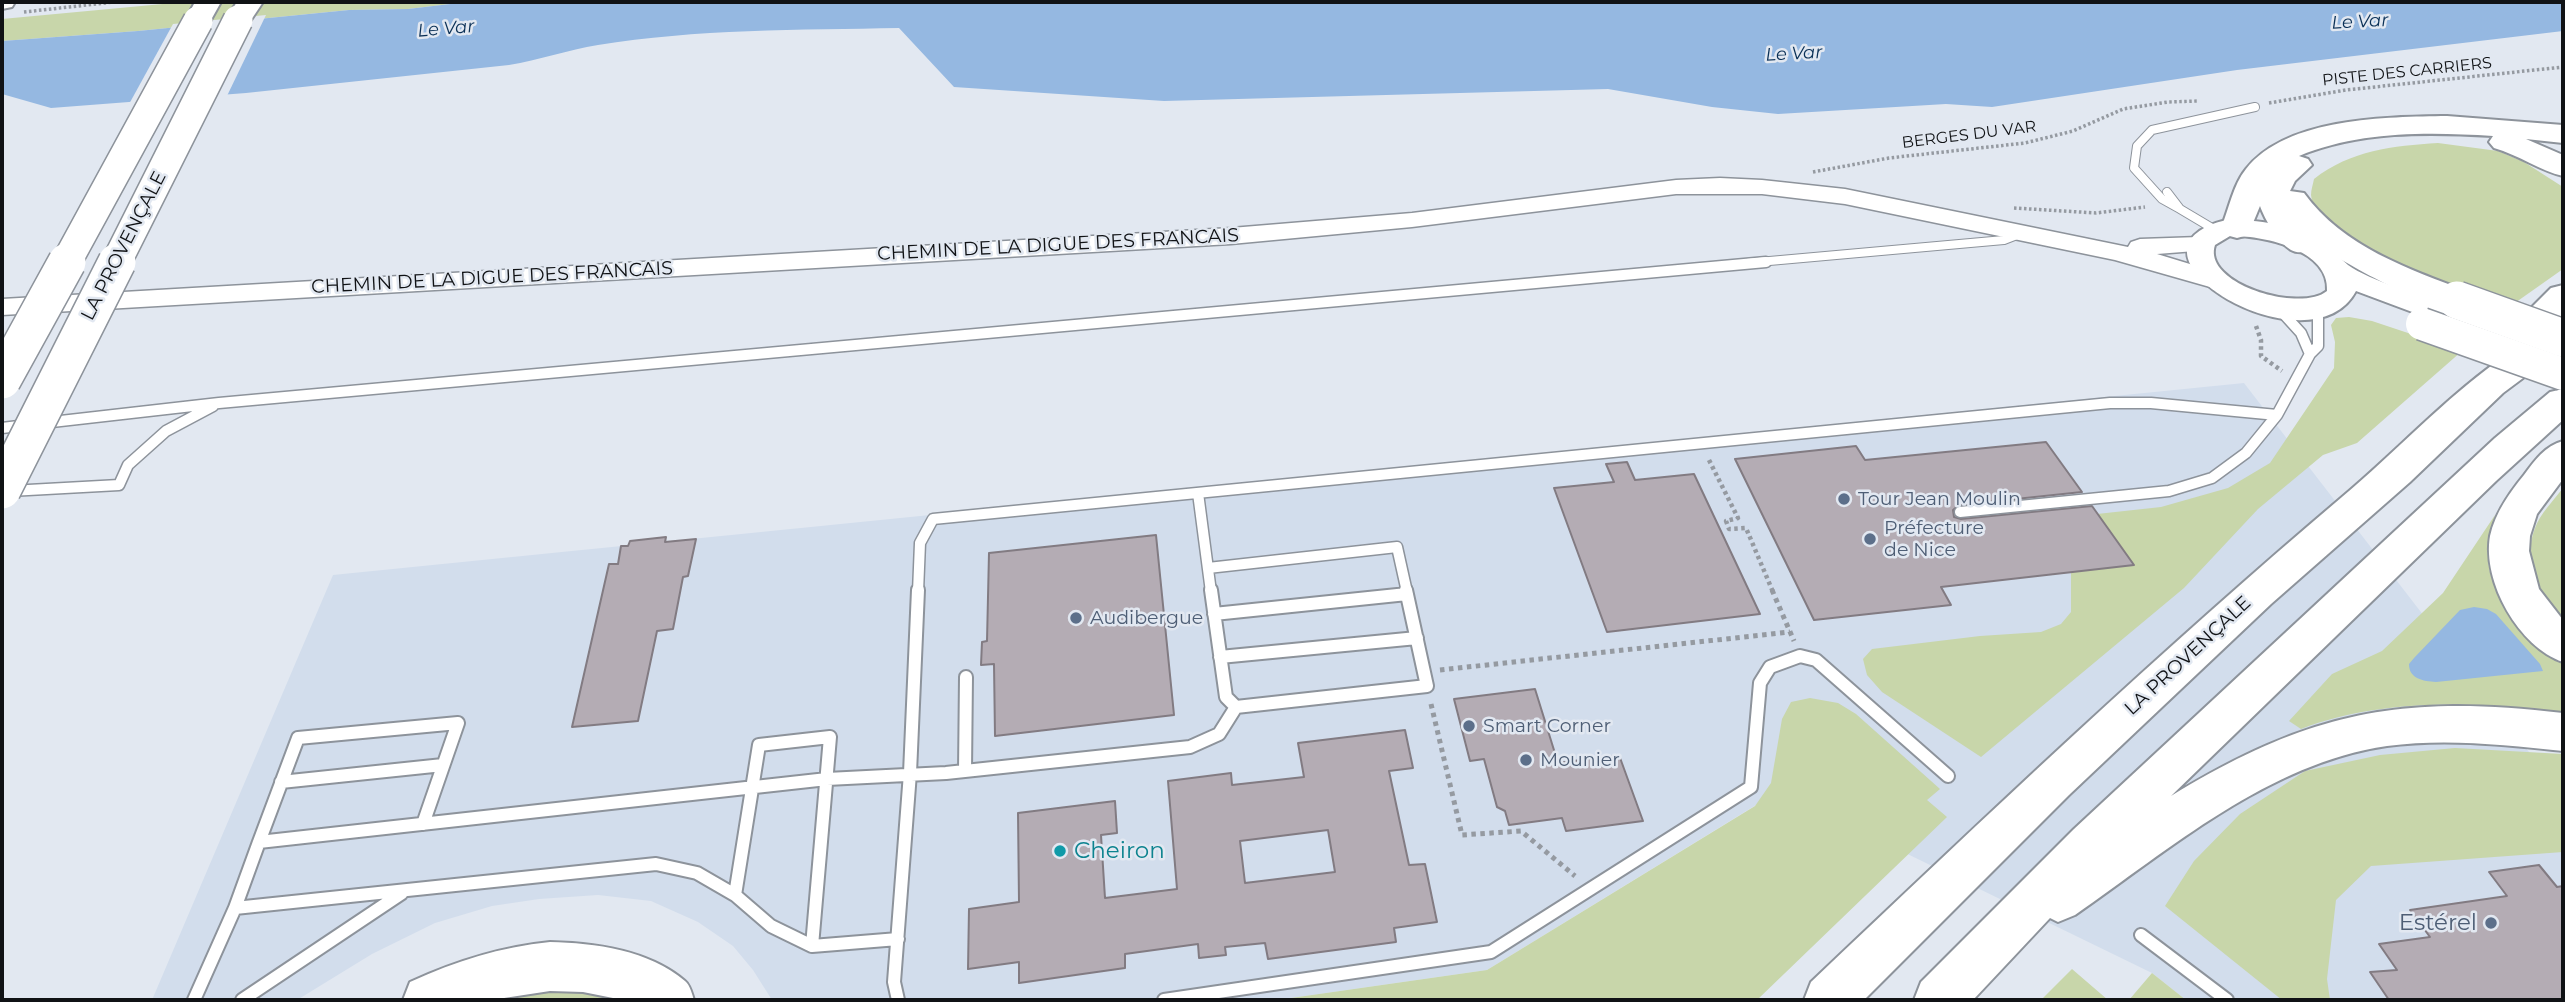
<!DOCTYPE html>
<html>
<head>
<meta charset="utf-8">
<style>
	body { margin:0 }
	#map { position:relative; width:2565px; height:1002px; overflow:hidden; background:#e2e8f1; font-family:Montserrat,sans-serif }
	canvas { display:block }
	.frame { position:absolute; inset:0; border:4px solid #101215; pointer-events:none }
</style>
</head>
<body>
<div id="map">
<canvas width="2565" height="1002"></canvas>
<div class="frame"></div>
</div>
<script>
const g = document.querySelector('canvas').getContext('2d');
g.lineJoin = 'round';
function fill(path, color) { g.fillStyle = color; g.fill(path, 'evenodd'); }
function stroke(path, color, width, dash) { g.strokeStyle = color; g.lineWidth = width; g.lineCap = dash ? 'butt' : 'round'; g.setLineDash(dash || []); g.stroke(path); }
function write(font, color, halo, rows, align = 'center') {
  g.font = font + ' Montserrat,sans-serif'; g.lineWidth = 5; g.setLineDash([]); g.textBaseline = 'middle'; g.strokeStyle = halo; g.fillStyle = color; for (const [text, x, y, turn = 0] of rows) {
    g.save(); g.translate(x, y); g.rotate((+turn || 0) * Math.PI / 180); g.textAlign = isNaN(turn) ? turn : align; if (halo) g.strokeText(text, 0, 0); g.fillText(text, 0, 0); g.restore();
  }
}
const built = new Path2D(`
	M2244 383 2536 761 2563 765V1000H2186L2152 973 1852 827 1787 786 1487 970 1277 1000H772L753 970 733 946 698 922 651 901 598 895 539 899 492 906 435 923 372 954 297 1000H152L333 575Z`);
const green = new Path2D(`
	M184 2H467L408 9 349 10 138 31 2 41V19Z
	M2438 143 2498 151 2524 162 2563 187V269L2512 305C2469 291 2315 248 2311 195 2311 190 2313 184 2314 179 2351 150 2393 146 2438 143Z
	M2349 317 2372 321 2462 351 2357 443 2323 455 2258 509 2184 588 1981 757 1882 692 1867 675 1863 659 1872 649 1980 636 2041 632 2061 624 2071 612V572L2134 565 2097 514 2161 507 2228 488 2270 463 2334 368 2335 342 2331 325 2336 318Z
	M2563 488V624C2541 600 2521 562 2535 528 2540 514 2554 500 2563 488Z
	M2495 515C2493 527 2489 541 2488 553 2486 598 2532 635 2563 661V715C2479 701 2382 698 2301 729L2289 721 2332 674 2382 651 2443 593Z
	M1810 698 1838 703 1856 714 1940 789 1927 800 1947 817 1757 1000H1277L1487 970 1755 806 1771 783 1782 719 1791 702Z
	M2455 748 2563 754V852L2371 866 2336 900 2327 979 2330 1000H2282L2165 906 2194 861 2240 814 2305 771 2380 755Z
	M2072 969 2108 1000H2041Z
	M2152 973 2186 1000H2129Z
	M522 991H575L617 1000H486Z`);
const water = new Path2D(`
	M467 2H2563V31L2237 70 1992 107 1946 104 1778 114 1712 107 1608 89 1164 101 954 87 899 28C801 30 695 29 598 45 568 50 539 60 509 65L246 93 51 108 2 94V41L138 31 349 10 408 9Z
	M2474 607 2487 609 2496 614 2540 664 2543 671 2436 682C2423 681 2409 679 2409 664L2414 658 2460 610Z`);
const pier = new Path2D(`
	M266 15 226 98 128 106 173 24Z`);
const building = new Path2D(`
	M2046 442 2082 492 1959 505 1953 510 1954 517 1961 519 2092 506 2134 565 1941 587 1951 605 1814 620 1735 459 1856 446 1865 460Z
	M1627 462 1635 480 1694 474 1760 614 1607 632 1554 488 1614 482 1606 464Z
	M1156 535 1174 715 995 736 994 664 981 665 982 642 987 641 989 553Z
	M666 537 665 542 696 539 688 576 683 577 673 629 657 631 638 721 572 727 609 564H618L621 546H628L630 541Z
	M1535 689 1558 763 1619 755 1643 821 1566 831 1562 818 1509 825 1505 811 1497 807 1484 759 1470 761 1454 699Z
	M1405 730 1413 768 1389 771 1409 865 1425 864 1437 922 1394 928 1396 942 1268 959 1265 943 1225 947 1226 955 1199 958 1198 944 1125 954V968L1019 983V962L968 969 969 909 1019 902 1018 813 1115 801 1117 833 1101 835 1105 898 1177 889 1168 781 1231 773 1232 785 1304 777 1298 743ZM1328 830 1335 872 1245 883 1240 841Z
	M2539 865 2557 887 2563 886V1000H2389L2370 972 2397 970 2379 944 2430 937 2410 910 2507 896 2489 872Z`);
const pathFar2 = new Path2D(`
	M24 12 114 2
	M2269 103 2346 90 2563 67
	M1813 172 1889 158 2025 143 2073 131 2123 109 2168 102 2198 101
	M2014 208 2096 213 2145 207`);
const pathFar1 = new Path2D(`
	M2256 326 2261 340V356L2282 371
	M1709 460 1738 518 1726 521 1729 529 1746 528 1773 592`);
const path = new Path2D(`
	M1772 590 1794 641
	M1440 670 1790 632
	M1431 704 1462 835 1521 831 1575 876`);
const laneFar2 = new Path2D(`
	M2167 192 2180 209 2217 231
	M2180 209 2162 199 2134 168 2137 146 2152 130 2255 107
	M1747 263 2004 240 2022 233`);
const laneFar1 = new Path2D(`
	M2281 311 2301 333 2310 354
	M43 423 219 403 1766 262
	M2 428 27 425
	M10 491 119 485 128 465 166 431 213 406
	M1198 493 1211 592
	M1960 512 2169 491 2212 478 2246 453 2277 415
	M1208 568 1397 547 1407 592
	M918 592 920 543 933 519 2110 403H2151L2277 415 2310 354 2318 346V308`);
const lane = new Path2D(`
	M1211 590 1226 697 1236 707 1427 686 1406 590
	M1214 614 1407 594
	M1220 657 1417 638
	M965 771 966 677
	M281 782 443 765
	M259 842 298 738 458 723 423 824
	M735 895 759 745 830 737 812 946
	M2141 935 2227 1000
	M898 939 812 946 771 926 735 895 697 873 656 864 235 908 259 842 827 779 946 773 1190 747 1219 734 1236 707
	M194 1000 235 908
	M242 1000 402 893
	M898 1000 894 982 910 773 918 590
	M1164 1000 1491 952 1751 787 1760 683 1770 667 1800 656 1816 660 1948 776`);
const secondary = new Path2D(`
	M1720 178 1762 180 1845 189 2128 247 2131 242 2140 239 2199 237 2208 240 2211 245 2208 250 2157 254 2226 275 2230 281 2226 287 2217 289 2115 260 1845 204 1762 194H1676L1412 227 1231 244 2 315V299L1231 228 1412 213 1676 180Z`);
const primary = new Path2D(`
	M2 2H15L12 7 2 9Z
	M2226 220C2259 219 2296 225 2325 243 2335 249 2340 259 2348 265 2370 281 2423 296 2449 305L2454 312 2449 319 2439 322 2356 291C2310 376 2102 251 2226 220ZM2230 236C2261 235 2330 249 2327 291 2300 313 2202 284 2215 245Z`);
const highway = new Path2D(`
	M195 2H221L207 27 198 29 189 27 185 21Z
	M237 2H263L247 26 238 28 229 26 225 20Z
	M2447 116 2563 125V143L2526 139 2563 155V176C2540 171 2519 155 2494 148L2489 142 2493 136C2427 132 2360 131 2299 156L2308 159 2312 165 2295 181 2290 191 2304 193C2343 247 2409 269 2469 292L2474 300 2469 308C2437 316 2345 264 2317 244L2313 250C2306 252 2298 254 2291 250 2278 242 2265 220 2260 206L2248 235 2237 238 2226 235 2221 228C2229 209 2233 185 2246 169 2287 117 2387 117 2447 116Z
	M2563 285V314L2547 330 2562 333V349L2503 393 2410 482 2271 604 2069 795 1864 1000H1804L1811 982C1985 817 2159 652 2342 497 2396 452 2444 399 2502 358L2493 349 2498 341 2551 288Z
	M2563 389V420L2496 481 2171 796C2310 711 2402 694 2563 713V751C2505 745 2446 738 2387 746 2269 763 2170 849 2075 915L2058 922 2050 918 1973 1000H1914L1921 982 2074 829 2495 438 2550 392Z
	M2563 441V479L2537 514 2530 536 2529 551 2539 589 2563 620V662C2519 647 2482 582 2490 536 2495 513 2510 492 2524 475 2535 460 2545 446 2563 441Z
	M550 942C595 943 649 950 685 981 690 985 692 994 694 1000H623L583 992 550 991 491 1000H403L410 982C456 961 500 947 550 942Z`);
const primaryBridge = new Path2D(`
	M2422 324 2563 374`);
const highwayBridgeFar1 = new Path2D(`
	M66 263 198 21
	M116 263 238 20`);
const highwayBridge = new Path2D(`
	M2457 300 2563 338
	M2 380 67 262
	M2 490 117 262`);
const markers = [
	[1844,499,7,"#5c6f8a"],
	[1870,539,7,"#5c6f8a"],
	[1076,618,7,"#5c6f8a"],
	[1469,726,7,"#5c6f8a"],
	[1526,760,7,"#5c6f8a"],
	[1060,851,7,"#0f9aa8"],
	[2491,923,7,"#5c6f8a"]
];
const farStreetnames = [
	["PISTE DES CARRIERS",2407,72,-6],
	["BERGES DU VAR",1969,135,-7]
];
const farWaternames = [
	["Le Var",2360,22,-3],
	["Le Var",446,29,-5],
	["Le Var",1794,54,-3]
];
const streetNames = [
	["CHEMIN DE LA DIGUE DES FRANCAIS",1058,245,-3],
	["LA PROVENÇALE",124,246,-63],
	["CHEMIN DE LA DIGUE DES FRANCAIS",492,278,-3],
	["LA PROVENÇALE",2188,656,-43]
];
const serviceNames = [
	["Tour Jean Moulin",1858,499],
	["Préfecture",1884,528],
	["de Nice",1884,550],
	["Audibergue",1090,618],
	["Smart Corner",1483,726],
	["Mounier",1540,760]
];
const nearCulturenames = [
	["Cheiron",1074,851]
];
const nearServicenames = [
	["Estérel",2477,923]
];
fill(built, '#d2ddec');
fill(green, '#c8d6aa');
fill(water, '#95b8e1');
fill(pier, '#e2e8f1');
fill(building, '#b4acb4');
stroke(building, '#827b82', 2);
stroke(laneFar2, '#8d939b', 10);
stroke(laneFar1, '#8d939b', 13);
stroke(lane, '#8d939b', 16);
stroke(secondary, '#8d939b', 3);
stroke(primary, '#8d939b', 4);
stroke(highway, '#8d939b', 4);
stroke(pathFar2, '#959aa1', 3.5, [2.5, 2.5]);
stroke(pathFar1, '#959aa1', 4.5, [3.5, 3.5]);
stroke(path, '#959aa1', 5, [4.5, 4.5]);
stroke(laneFar2, '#fff', 8);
stroke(laneFar1, '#fff', 10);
stroke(lane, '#fff', 12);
fill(secondary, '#fff');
fill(primary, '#fff');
fill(highway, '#fff');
stroke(primaryBridge, '#8d939b', 35, []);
stroke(highwayBridgeFar1, '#8d939b', 32, []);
stroke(highwayBridge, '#8d939b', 40, []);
stroke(primaryBridge, '#fff', 32);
stroke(highwayBridgeFar1, '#fff', 29);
stroke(highwayBridge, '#fff', 37);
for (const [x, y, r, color] of markers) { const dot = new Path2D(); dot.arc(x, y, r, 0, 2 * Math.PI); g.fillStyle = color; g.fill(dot); stroke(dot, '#e2e8f1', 2.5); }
write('16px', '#101215', '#e2e8f1', farStreetnames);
write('italic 18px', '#0a3056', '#e2e8f1', farWaternames);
write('19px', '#101215', '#e2e8f1', streetNames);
write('19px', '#4e5e75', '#e2e8f1', serviceNames, 'left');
write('23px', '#0d838f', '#e2e8f1', nearCulturenames, 'left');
write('23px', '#4e5e75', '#e2e8f1', nearServicenames, 'right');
</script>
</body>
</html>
